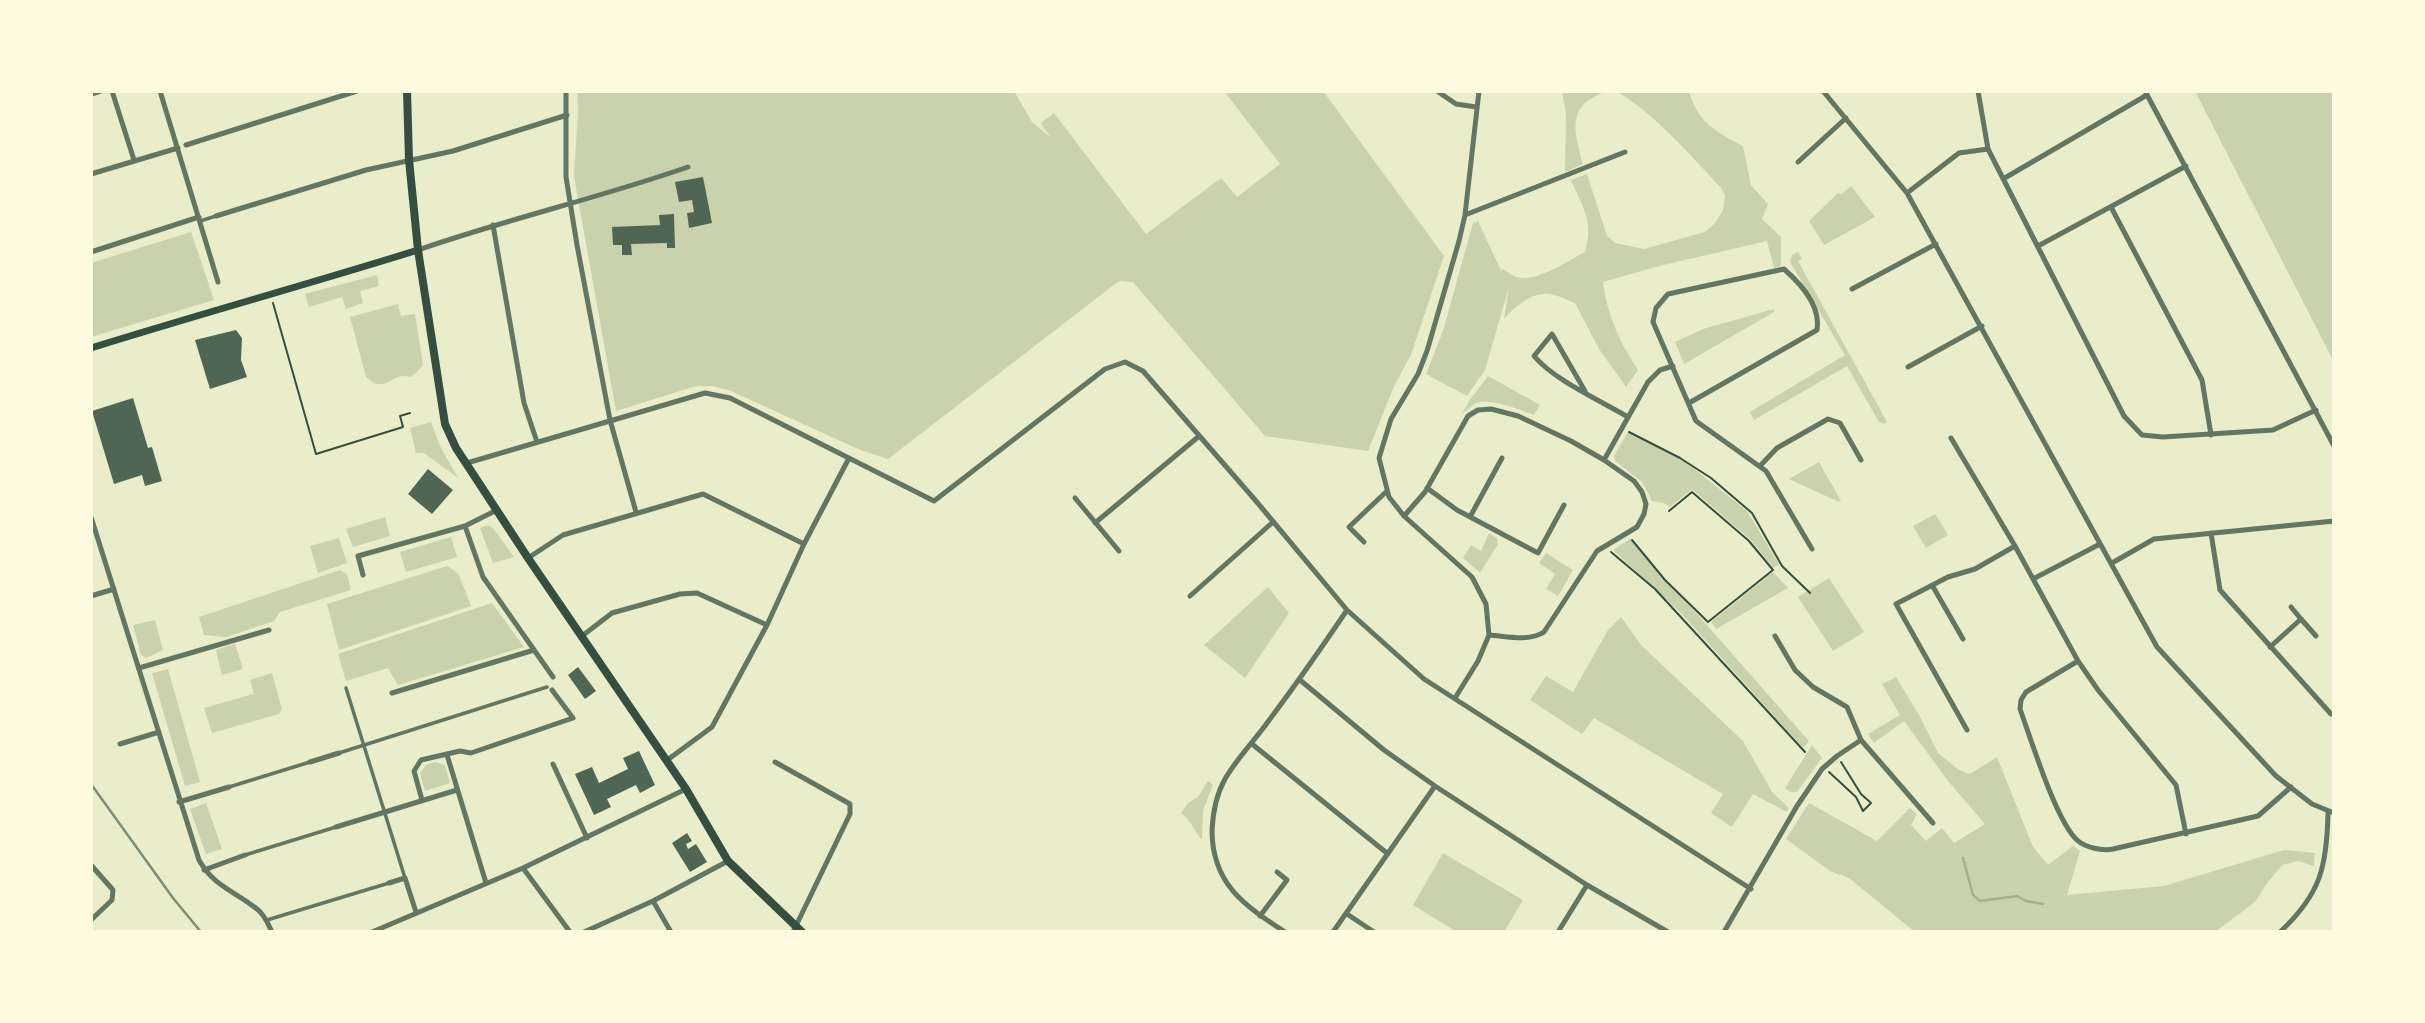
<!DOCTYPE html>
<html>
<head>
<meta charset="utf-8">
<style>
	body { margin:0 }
	#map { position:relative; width:2425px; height:1023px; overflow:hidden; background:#e9edc9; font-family:"IBM Plex Sans",sans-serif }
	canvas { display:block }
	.frame { position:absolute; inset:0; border:93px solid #fefae0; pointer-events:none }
</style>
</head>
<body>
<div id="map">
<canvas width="2425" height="1023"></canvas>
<div class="frame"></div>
</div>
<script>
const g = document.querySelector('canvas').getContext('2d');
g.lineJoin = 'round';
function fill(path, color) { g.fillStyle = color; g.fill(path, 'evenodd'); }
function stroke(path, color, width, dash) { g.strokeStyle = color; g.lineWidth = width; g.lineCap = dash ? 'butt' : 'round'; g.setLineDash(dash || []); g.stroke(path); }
const green = new Path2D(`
	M577 91H1014L1032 122 1050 137 1041 123 1054 113 1146 234 1221 178 1237 197 1280 164 1224 91H1323L1444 256 1411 355 1395 384 1368 451 1265 436 1133 282 1119 281 888 459 858 449 731 391 713 386H696L616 411 574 177 578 111Z
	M1562 91H1608C1567 104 1573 128 1583 164L1565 172 1566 113Z
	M1614 91H1689C1697 122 1716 132 1743 146L1751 185 1768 204 1762 219 1781 237V266L1774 268 1767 241 1659 266 1603 282C1607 315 1620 343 1638 370L1626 387 1599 349 1575 303C1567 300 1556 294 1548 294 1531 292 1514 308 1504 319L1509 287 1485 370 1467 396 1426 374 1443 331 1473 223 1478 221 1503 275 1501 268C1507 272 1515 278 1522 278 1539 280 1570 260 1585 252 1594 221 1583 208 1571 180L1587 174 1607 236 1615 243 1644 249 1705 232 1715 223 1723 210 1725 196 1722 189C1697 162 1647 105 1614 91Z
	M2195 91H2334V362Z
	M1851 186 1875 217 1824 245 1809 221 1838 193 1842 194Z
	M191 232 214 300 91 337V263Z
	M1798 252 1802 259 1798 261 1887 422 1884 424 1879 422 1847 366 1754 420 1750 412 1845 355 1790 262 1792 255Z
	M377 275 379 286 360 291 363 303 346 309 342 297 309 307 305 294Z
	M398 304 401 316 415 314 423 365 417 372 410 377C392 371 386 396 366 377L350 317Z
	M1774 309V312L1684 364 1675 342 1703 329Z
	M1488 376 1540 405 1534 415C1520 410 1491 398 1476 403 1472 405 1466 411 1462 414L1469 401Z
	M431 422 440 446 458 478 424 453H416L410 428Z
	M1628 432 1687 463 1747 511 1779 564 1773 568 1752 541 1692 489 1670 507 1664 503 1652 501 1642 482 1615 461 1614 456Z
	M1819 462 1841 501 1839 502 1789 479Z
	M1935 514 1948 535 1926 548 1913 526Z
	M385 517 390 536 353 547 346 529Z
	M488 525 494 529 514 557 493 563 480 528Z
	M1489 533 1497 538 1498 544 1480 573 1463 558 1471 545 1481 551Z
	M451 537 457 557 406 572 400 552Z
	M339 538 347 563 318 573 310 546Z
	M1630 539 1662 578 1690 606 1809 741 1803 748 1680 612 1613 550Z
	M1546 553 1573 570 1558 596 1546 589 1555 574 1539 563Z
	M447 566 458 573 471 606 339 650 327 604Z
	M340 570 347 574 351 590 280 612 274 621 226 637 204 635 199 617Z
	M1773 572 1788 588 1716 629 1711 622Z
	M1829 578 1864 632 1833 651 1798 597Z
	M1268 587 1289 613 1245 678 1204 645Z
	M492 603 524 647 398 685 388 668 346 681 338 654Z
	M1621 617 1641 645 1743 741 1772 792 1788 807 1787 812 1753 794 1732 827 1711 813 1723 794 1594 718 1582 734 1530 700 1546 676 1573 692 1608 630Z
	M155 620 163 650 146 658 141 655 133 625Z
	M235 644 243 669 222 675 216 650Z
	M168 669 200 782 185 786 152 673Z
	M272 673 282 709 279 714 212 733 204 708 254 694 250 680Z
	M1896 677 1919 715 1938 753 1959 770 1970 774 1997 757 2033 847 2048 865 2073 846 2080 851 2067 895 2164 886 2284 850 2315 853 2314 866 2298 861 2282 865 2265 886 2255 902 2215 932H1915L1849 878 1830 871 1786 839 1809 803 1877 841 1910 808 1917 814 1911 825 1926 841 1942 828 1954 843 1985 824 1948 781 1904 721 1874 743 1868 734 1900 715 1882 684Z
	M1812 745 1822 758 1797 792H1790L1785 788Z
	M435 762 445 765 450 783 425 791 420 773 426 765Z
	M1208 781 1213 785 1203 810 1202 840C1194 831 1191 820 1181 813L1188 803 1198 797Z
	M206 803 222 849 206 854 190 809Z
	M1443 853 1523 900 1504 932H1457L1413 905Z`);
const stream = new Path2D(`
	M1963 858 1973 895 1980 901 2017 896 2026 901 2043 904`);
const building = new Path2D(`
	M703 177 712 223 689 228 687 213 694 212 692 200 679 202 675 182Z
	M674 214 675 248H667V243L631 244 632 255H622V245H613L612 227 660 225 659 215Z
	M236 330 242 338 241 360 247 377 210 389 195 340Z
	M133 398 148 448 152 447 162 481 145 486 142 475 114 484 92 411Z
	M428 469 453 490 432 514 408 494Z
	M578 667 596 691 585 699 568 675Z
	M639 751 655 785 640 793 636 785 607 799 611 807 594 815 575 774 592 767 599 783 628 769 623 758Z
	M687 833 692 841 686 844 688 849 696 844 707 862 690 872 672 843Z`);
const path = new Path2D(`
	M273 303 316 454 403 427 400 416 410 413
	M1629 432 1680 458 1711 478 1752 513 1782 566 1810 593
	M1632 540 1665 580 1708 622 1773 570 1749 541 1692 492 1669 511
	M1611 552 1655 589 1805 752
	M1829 772 1856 797 1863 811 1871 803 1861 794 1841 762`);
const pedestrian = new Path2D(`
	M91 95 103 91
	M200 221 216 216
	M346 688 405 878
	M339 753 547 687
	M229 787 310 762
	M245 855 336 827
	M267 920 389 883`);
const minor = new Path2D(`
	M112 91 134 160
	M160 91 218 282
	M566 91V177L577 245 610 420 636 512
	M1437 91 1456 104 1476 107
	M1823 91 1907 193 2157 647 2276 776 2312 804 2334 813
	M1978 91 1988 149 2124 416 2142 435 2163 437 2273 430 2316 410
	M2145 91 2334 446
	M186 145 357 91
	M1798 162 1846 118
	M91 174 178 148
	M2003 179 2147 95
	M1907 193 1959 153 1988 149
	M2111 207 2202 380 2211 435
	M1465 215 1625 152
	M216 216 366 170 453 151 567 115
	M493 225 524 403 537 442
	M2038 246 2186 166
	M418 250C507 219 599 198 688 167
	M91 252 199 217
	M1852 289 1936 244
	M1908 367 1982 326
	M1585 391 1552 334 1534 356C1554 380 1601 401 1628 417
	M1689 403 1817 330C1821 306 1800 283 1784 269L1668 294 1656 308 1653 322 1696 421 1766 471 1812 549
	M1951 438 2015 546 2078 661 2098 690 2176 785 2186 834
	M1604 460 1648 382 1660 370 1673 366
	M467 463 705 393 730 398 934 501 1105 369 1125 362 1143 371 1256 501 1347 610 1424 679 1751 889
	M1760 466 1777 448 1828 419 1840 423 1861 460
	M1427 488 1457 510 1538 553 1564 505
	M1075 498 1119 551
	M1404 516 1425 492 1468 416 1478 410 1491 409 1518 416 1571 441 1604 460 1634 481 1642 492 1646 504 1644 514 1637 527 1597 551 1544 632C1529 642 1506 636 1489 635
	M91 517 199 860C214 887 235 891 257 909 265 915 268 924 272 932
	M1470 517 1502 458
	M1095 523 1198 437
	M465 526 483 577 553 677
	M2211 533 2220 590 2331 714 2334 715
	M1364 542 1349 527 1387 491
	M528 558 563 535 703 494 804 544
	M2112 563 2154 539 2334 521
	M363 575 358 556 465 526 497 510
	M2033 579 2100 544
	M1932 585 1963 639
	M91 596 114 589
	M1190 596 1273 522
	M2291 607 2301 619
	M582 636 612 613 680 594 697 593 767 625
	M1775 636 1795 670 1813 687 1847 707 1861 740 1933 823
	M2270 647 2301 619 2316 636
	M2078 661 2026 692 2021 700 2020 709C2031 739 2056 821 2077 840 2086 848 2102 851 2113 849L2258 816 2291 787
	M139 668 269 630
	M1300 680 1384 750 1435 786 1587 885 1668 932
	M392 693 534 650
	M1455 698 1478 661 1489 635 1486 604 1472 577 1404 516 1389 497 1379 458 1391 419 1418 374 1427 351 1459 241 1465 215 1479 91
	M1967 730 1896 604 1948 577 1975 569 2015 546
	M120 744 159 732
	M1252 744 1388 854
	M447 755 486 883
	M666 761 712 727 767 625 804 544 849 458
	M310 762 339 753
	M775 762 850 804V814L793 932
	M553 764 587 838
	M422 800 414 771 421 760 460 751 471 753 573 718 552 690
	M179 802 229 787
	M336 827 457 790
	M91 865 113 890 112 900 91 920
	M523 868 570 932
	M204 870 245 855
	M389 883 405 878 416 912
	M653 901 671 932
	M1347 914 1374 932
	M1260 916 1287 880 1277 872
	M372 932 523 868 686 789
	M584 932 653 901 728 861
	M1285 932C1244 905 1212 884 1212 830 1213 812 1216 795 1225 779 1237 758 1256 739 1270 719 1297 683 1322 647 1347 610
	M1333 932 1435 786
	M1558 932 1587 885
	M1724 932 1797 806 1822 769 1837 756 1861 740
	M2280 932C2321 894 2327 866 2328 812`);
const secondary = new Path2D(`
	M91 348C200 314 309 284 418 250`);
const primary = new Path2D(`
	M407 91 409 160 418 250 445 424 456 448 528 558 686 789 728 861 802 932`);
const rail = new Path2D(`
	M91 784 173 898 201 932`);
fill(green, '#cad2ad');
stroke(stream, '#a3b18a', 2.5);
fill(building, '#4f6655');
stroke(path, '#344e41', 2);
stroke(pedestrian, '#617663', 3.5);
stroke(minor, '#617663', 5);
stroke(secondary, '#344e41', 7);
stroke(primary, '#344e41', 8);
stroke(rail, '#7c8e77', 2.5);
</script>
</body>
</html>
